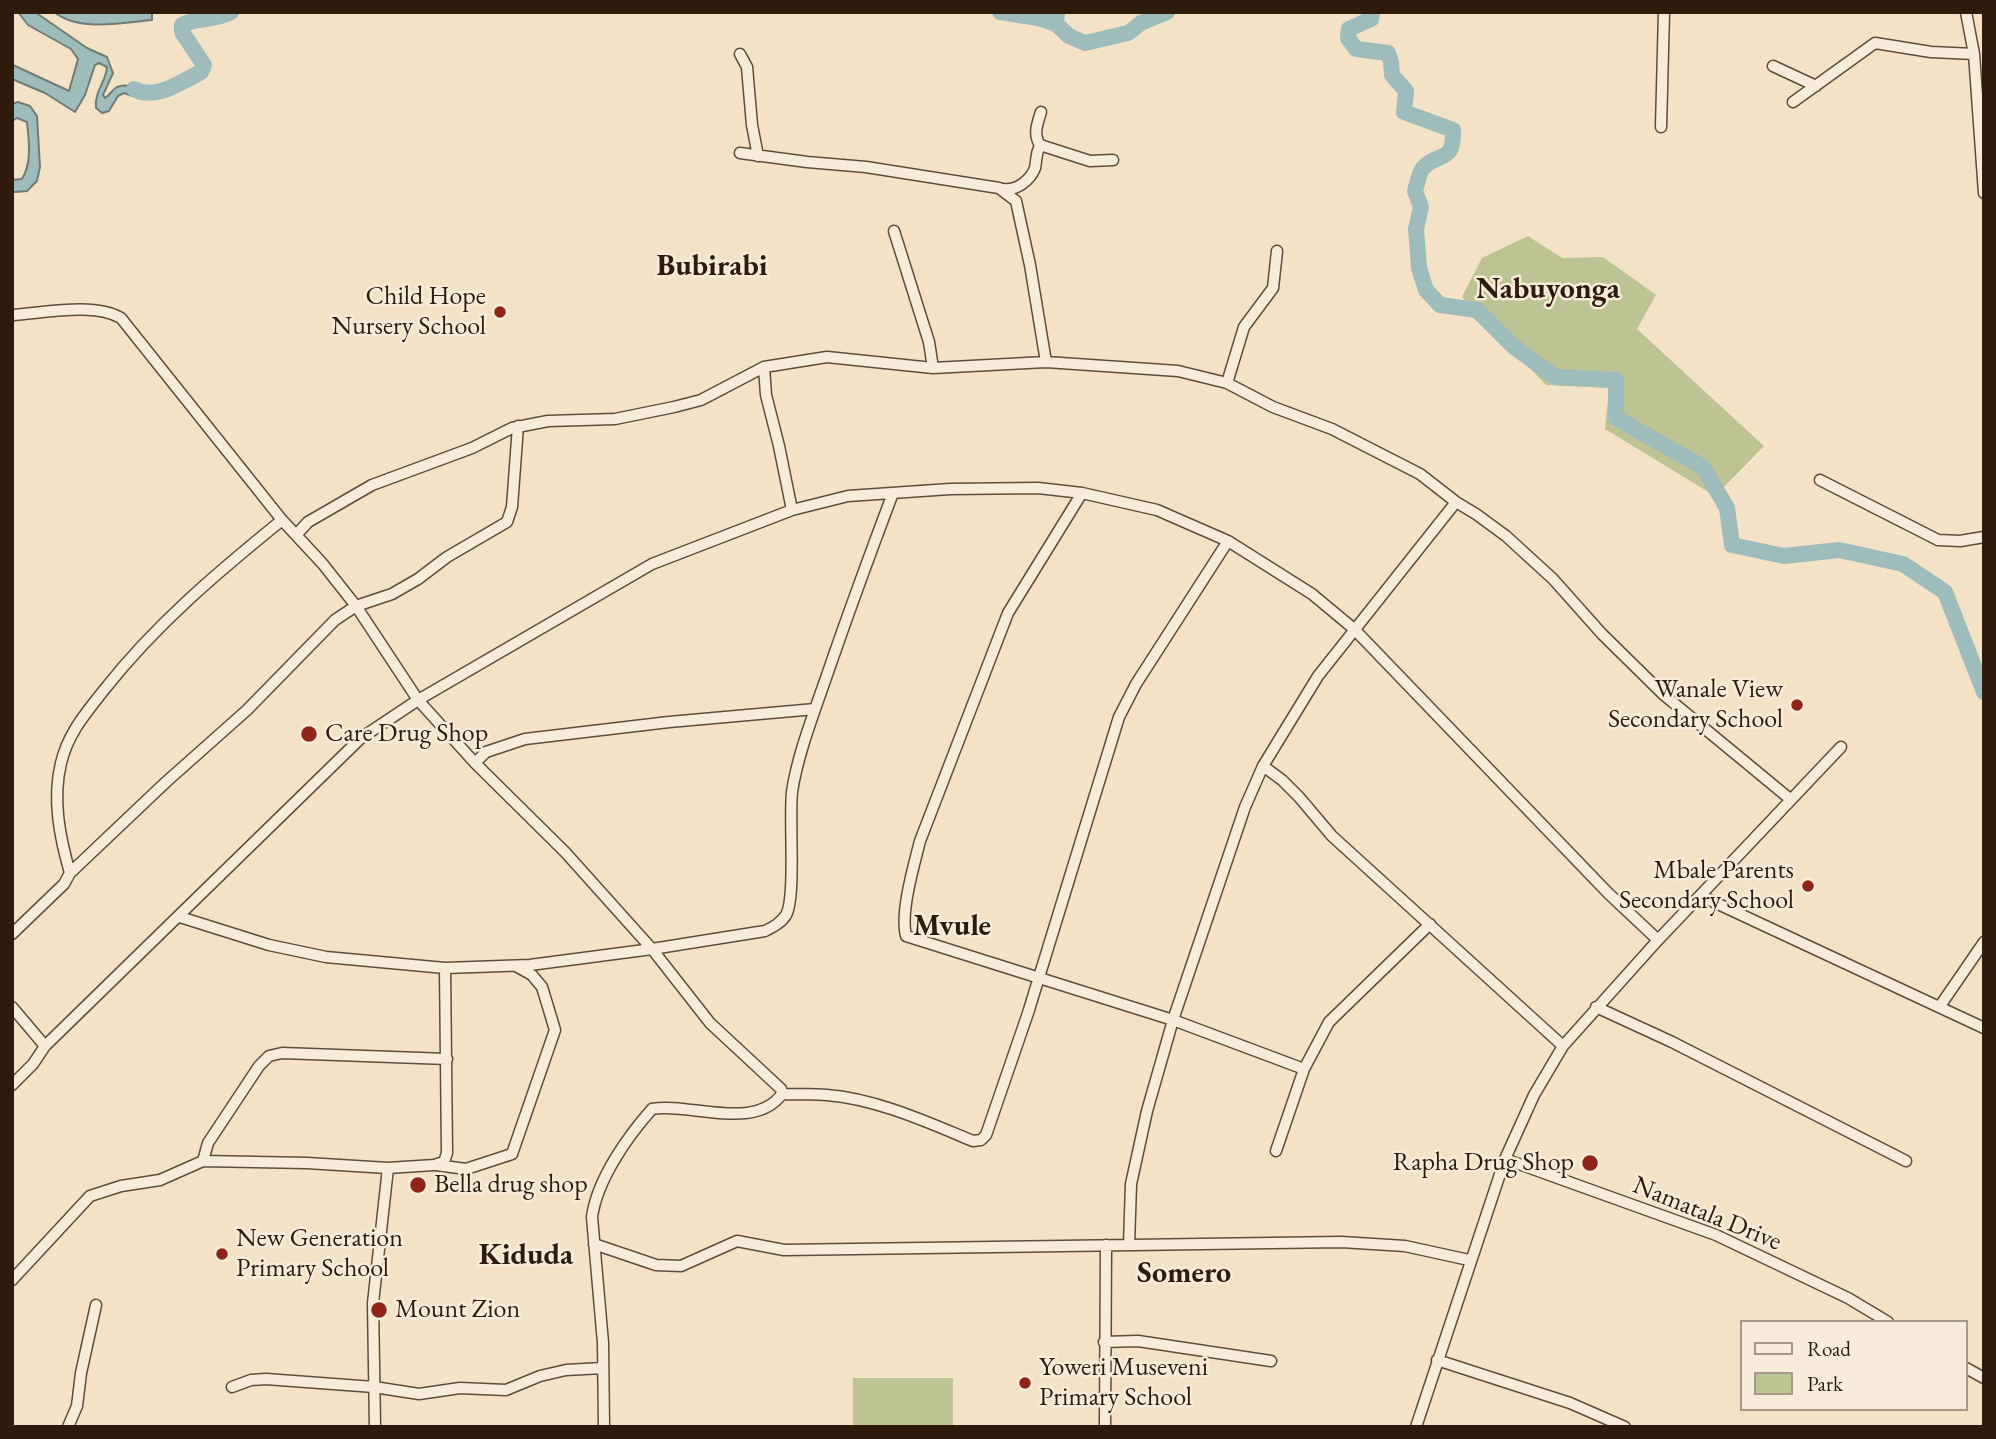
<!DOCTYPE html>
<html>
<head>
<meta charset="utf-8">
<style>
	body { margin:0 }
	#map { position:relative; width:1996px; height:1439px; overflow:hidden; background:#f3e2c6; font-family:"EB Garamond",serif }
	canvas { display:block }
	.frame { position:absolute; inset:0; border:14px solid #2e1b0c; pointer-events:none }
	.legend { position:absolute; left:1740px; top:1320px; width:228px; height:91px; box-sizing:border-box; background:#f7ecda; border:2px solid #a79888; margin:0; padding:9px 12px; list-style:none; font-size:21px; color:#2e1b0c }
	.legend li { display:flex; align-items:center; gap:14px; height:35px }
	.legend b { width:35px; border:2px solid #a79888 }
</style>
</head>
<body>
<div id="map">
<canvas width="1996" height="1439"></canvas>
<div class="frame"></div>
<ul class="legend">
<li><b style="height:9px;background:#f7ecda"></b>Road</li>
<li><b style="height:19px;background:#bdc393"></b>Park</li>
</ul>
</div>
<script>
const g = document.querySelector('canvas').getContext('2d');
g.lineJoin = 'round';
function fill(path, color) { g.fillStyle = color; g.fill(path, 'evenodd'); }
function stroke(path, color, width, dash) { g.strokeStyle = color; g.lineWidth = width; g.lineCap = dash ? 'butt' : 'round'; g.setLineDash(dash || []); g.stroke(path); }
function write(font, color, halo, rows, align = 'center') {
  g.font = font + ' "EB Garamond",serif'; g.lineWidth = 5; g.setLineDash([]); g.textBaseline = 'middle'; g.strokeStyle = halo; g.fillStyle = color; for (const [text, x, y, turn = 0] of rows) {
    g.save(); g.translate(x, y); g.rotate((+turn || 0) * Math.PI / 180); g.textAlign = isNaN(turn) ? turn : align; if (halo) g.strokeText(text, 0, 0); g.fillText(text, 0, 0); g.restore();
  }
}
const green = new Path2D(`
	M1528 236 1562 258 1603 257 1656 295 1637 329 1764 446 1715 496 1605 429 1609 388 1546 385 1462 297 1482 258Z
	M853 1378H953V1427H853Z`);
const water = new Path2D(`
	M18 12H35L87 48 107 57 113 73 103 95 105 98C110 95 112 90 117 87 128 82 142 90 151 94 141 99 134 97 124 93L118 96 109 111 102 113 96 108C94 92 106 82 107 67L99 63 95 65 85 95 75 112 45 93 12 79 13 65 69 91 78 59 71 49 28 25Z
	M54 12H152V20C122 23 79 32 54 12Z
	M18 102 30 106 37 116 40 167 37 181 27 191 14 192H12V180L22 179C32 163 29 141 27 122L17 118 12 121V104Z`);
const river = new Path2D(`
	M1000 12 1038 18 1056 24
	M1057 12 1056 24 1069 36 1085 43 1128 33 1141 23 1167 12
	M1372 12 1371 19 1349 29 1348 38 1356 49 1388 53 1391 62 1392 75 1406 91 1404 112 1453 130C1454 165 1438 151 1423 168 1419 173 1417 184 1415 191L1421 207 1416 229 1419 268 1426 290 1440 305 1477 310 1513 346 1555 377 1616 380V418L1703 467 1727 508 1732 545 1784 556 1839 550 1903 564 1945 592 1984 692
	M134 89C155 101 181 82 201 72L204 65 182 32V25C197 17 216 21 231 12`);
const minor = new Path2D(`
	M1966 12 1974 54 1984 193
	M740 54 747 67 752 125 758 156
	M1773 66 1816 86
	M1793 102 1875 43 1931 52 1974 54
	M1661 127 1664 12
	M1040 145 1090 161 1113 160
	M740 153 807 162 866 167 999 188 1016 201 1030 265 1046 362
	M1003 189C1016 191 1030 181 1035 168 1037 159 1035 156 1040 145 1033 135 1037 124 1041 112
	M894 231 929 342 933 368
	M12 315C44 313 94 302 121 318L282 520 322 563 356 606 418 700 475 763 565 852 652 949 710 1023 781 1089 782 1094C754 1132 690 1102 652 1109 627 1137 597 1180 592 1217L603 1343 604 1427
	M1227 383 1244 327 1273 288 1277 251
	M1820 480 1938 540 1960 541 1984 537
	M1082 493 1008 613 920 841C914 865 900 912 906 936L1173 1020 1304 1069
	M792 510 779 446 766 395 764 367 827 357 933 368 1046 362 1178 371 1227 383 1273 407 1332 429 1420 474 1456 502 1476 514 1506 536 1553 579 1602 634 1664 695 1790 799
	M296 535 308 522 372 485 472 448 512 428 548 421 615 419 674 407 701 400 764 367
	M475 763 486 752 525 739 669 722 815 709
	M1263 766 1282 780 1299 797 1332 836 1563 1046
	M70 873 166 782 247 710 335 620 356 606 392 594 418 579 447 557 507 522 512 507 518 426
	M1701 896 1984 1028
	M180 917 269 945 326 957 445 968
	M12 934 64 884 70 873C60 838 52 800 61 763 68 733 86 713 104 690 156 624 218 572 282 520
	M1940 1006 1984 942
	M12 1007 45 1046
	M1596 1007 1672 1042 1906 1161
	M12 1085 33 1064 45 1046 361 738 418 700 652 564 792 510 848 496 950 489 1038 488 1082 493 1157 510 1228 541 1312 594 1354 629 1608 893 1658 940
	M782 1094C797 1094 812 1094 827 1095 877 1099 927 1122 973 1141L981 1140 986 1135 1028 1013 1119 717 1136 684 1228 541
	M1276 1151 1304 1069 1329 1022 1430 924
	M1505 1159 1716 1235 1848 1298 1888 1322
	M203 1161 208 1143 259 1066 269 1056 282 1053 447 1059
	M436 1165 466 1169 512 1154 555 1030 542 987 532 975 516 966
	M594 1244 656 1265 681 1266 737 1241 784 1250 1341 1242 1405 1246 1469 1260
	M1129 1245 1131 1184 1147 1111 1173 1020 1245 807 1263 766 1318 676 1456 502
	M12 1280 90 1196 121 1186 160 1180 203 1161 307 1163 388 1168 434 1165 444 1162 447 1153 445 968 530 965 652 949 765 931C773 927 781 923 786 915 796 897 789 819 792 792 797 756 815 710 827 675 848 614 870 554 893 493
	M1104 1342 1138 1341 1271 1361
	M1437 1360 1570 1403 1625 1427
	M1966 1368 1984 1378
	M232 1387 251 1380 266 1379 374 1387 419 1394 460 1388 506 1390 540 1376 566 1370 603 1368
	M68 1427 77 1406 81 1373 96 1305
	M375 1427 373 1303 388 1168
	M1105 1427 1106 1245
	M1416 1427 1505 1159 1534 1095 1563 1046 1658 940 1841 747`);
const markers = [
	[500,312,7,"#8f2418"],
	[1797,705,7,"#8f2418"],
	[309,734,9,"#8f2418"],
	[1808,886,7,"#8f2418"],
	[1590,1163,9,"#8f2418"],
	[418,1185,9,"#8f2418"],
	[222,1254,7,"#8f2418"],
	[379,1310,9,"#8f2418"],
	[1025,1383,7,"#8f2418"]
];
const poiNames = [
	["Child Hope",486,297,"right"],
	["Nursery School",486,327,"right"],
	["Wanale View",1783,690,"right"],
	["Secondary School",1783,720,"right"],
	["Care Drug Shop",325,734],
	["Mbale Parents",1794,871,"right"],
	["Secondary School",1794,901,"right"],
	["Rapha Drug Shop",1574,1163,"right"],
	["Bella drug shop",434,1185],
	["New Generation",236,1239],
	["Primary School",236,1269],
	["Mount Zion",395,1310],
	["Yoweri Museveni",1039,1368],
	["Primary School",1039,1398]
];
const streetNames = [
	["Namatala Drive",1707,1214,22]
];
const quarterNames = [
	["Bubirabi",712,267],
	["Nabuyonga",1548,290],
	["Mvule",952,927],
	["Kiduda",526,1256],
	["Somero",1184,1274]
];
fill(green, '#bdc393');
fill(water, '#9ebcbc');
stroke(water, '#717c76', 2);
stroke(river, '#9ebcbc', 16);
stroke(minor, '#5f4d3a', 13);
stroke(minor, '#f7ecda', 10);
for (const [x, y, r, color] of markers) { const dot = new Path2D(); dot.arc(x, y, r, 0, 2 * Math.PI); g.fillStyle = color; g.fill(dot); stroke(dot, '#f7ecda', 2.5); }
write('26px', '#2e1b0c', '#f7ecda', poiNames, 'left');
write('26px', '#2e1b0c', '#f7ecda', streetNames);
write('bold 30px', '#2e1b0c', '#f7ecda', quarterNames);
</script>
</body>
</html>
